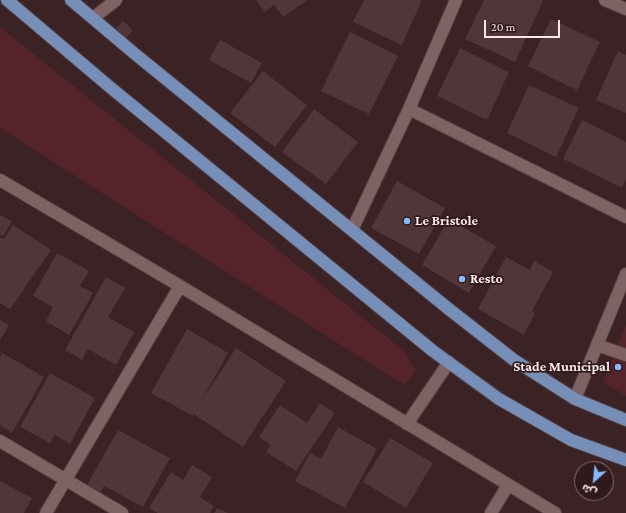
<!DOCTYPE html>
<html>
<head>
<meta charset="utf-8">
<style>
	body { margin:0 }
	#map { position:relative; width:626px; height:513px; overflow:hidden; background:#3b2224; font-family:"Crimson Pro","Noto Sans Arabic",serif }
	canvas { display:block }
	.north { position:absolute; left:574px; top:461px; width:40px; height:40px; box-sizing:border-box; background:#30191b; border:1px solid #806c6d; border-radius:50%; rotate:207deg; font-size:11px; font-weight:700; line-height:16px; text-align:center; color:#f9e8e9 }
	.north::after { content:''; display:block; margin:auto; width:14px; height:18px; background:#84bcfb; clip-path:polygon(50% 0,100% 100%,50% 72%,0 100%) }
	.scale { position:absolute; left:484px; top:20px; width:76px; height:18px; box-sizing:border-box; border:2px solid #f9e8e9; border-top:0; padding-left:5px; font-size:12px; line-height:14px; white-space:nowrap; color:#f9e8e9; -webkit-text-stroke:3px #30191b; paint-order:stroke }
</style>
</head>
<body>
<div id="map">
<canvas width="626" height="513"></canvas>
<div class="north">ش</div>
<div class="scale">20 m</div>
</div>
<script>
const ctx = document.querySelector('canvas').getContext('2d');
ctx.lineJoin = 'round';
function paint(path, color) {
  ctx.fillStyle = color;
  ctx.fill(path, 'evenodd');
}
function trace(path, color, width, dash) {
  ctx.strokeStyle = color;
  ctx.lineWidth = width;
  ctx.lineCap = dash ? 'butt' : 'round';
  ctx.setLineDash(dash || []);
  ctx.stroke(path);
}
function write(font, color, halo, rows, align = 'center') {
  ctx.font = font + ' "Crimson Pro",serif';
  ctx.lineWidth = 3.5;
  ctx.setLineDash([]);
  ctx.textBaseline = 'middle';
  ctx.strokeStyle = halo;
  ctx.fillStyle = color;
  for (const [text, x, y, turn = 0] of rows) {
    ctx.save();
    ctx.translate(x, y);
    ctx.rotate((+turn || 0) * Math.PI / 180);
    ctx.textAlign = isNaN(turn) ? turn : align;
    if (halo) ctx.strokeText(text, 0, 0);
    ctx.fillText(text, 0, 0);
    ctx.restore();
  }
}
const green = new Path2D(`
	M0,27L404,351L416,371L404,385L388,375L0,128Z
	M626,324V396L603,382Z`);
const building = new Path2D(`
	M256,0H307L283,17L274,5L265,12Z
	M364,0H422L402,45L353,22Z
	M484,0H541L543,1L515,62L465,39Z
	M551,19L600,42L577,90L528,66Z
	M123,21L133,30L120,45L110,36Z
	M350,32L398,56L369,114L321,91Z
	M220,40L262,63L251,83L209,60Z
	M460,48L509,72L487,120L437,96Z
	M618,51L626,55V113L596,100Z
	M263,71L307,105L275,147L230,113Z
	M529,85L579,108L556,157L507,133Z
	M314,109L358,142L326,184L282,152Z
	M582,120L626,142V179L622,188L563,159Z
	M397,181L445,208L419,254L371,228Z
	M0,215L12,221L3,236L0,235Z
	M449,219L496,246L469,293L422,265Z
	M13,225L51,250L10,309L0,303V239L1,237L4,239Z
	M57,253L89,271L80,286L93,293L69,335L46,321L53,307L33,296Z
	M506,257L530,270L534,261L553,272L532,311L535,314L524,335L478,309Z
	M106,277L125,288L108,317L134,332L116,365L88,349L82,360L65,350Z
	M0,320L9,325L0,340Z
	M187,329L228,353L202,400L236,348L286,381L243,447L194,414L193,416L151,393Z
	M2,353L44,377L12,433L0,425V357Z
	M50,373L95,398L70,444L55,435L50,443L20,427Z
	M320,403L335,413L296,471L266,452L271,445L259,437L280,405L307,423Z
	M338,427L377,449L345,508L295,481L310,453L321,459Z
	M118,430L170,458L143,507L104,486L100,492L87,485Z
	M390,438L433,463L406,508L363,482Z
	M192,465L212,477L200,497L214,506L210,513H158L149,508L171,472L183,480Z
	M0,481L32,498L24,513H0Z
	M217,508L228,513H214Z`);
const minor = new Path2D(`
	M605,0L626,9
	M93,18L116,0
	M409,109L626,217
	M0,180L180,286L555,513
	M352,230L409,109L456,0
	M597,345L626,355
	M575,399L626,274
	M407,424L449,362
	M0,441L122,513
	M46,513L180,286
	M491,513L508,485`);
const major = new Path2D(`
	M7,0L111,88L433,351L499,399L571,440L626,460
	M71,0L135,54L450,310L514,360L575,399L626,420`);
const markers = [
	[407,221,4,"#84bcfb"],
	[462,279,4,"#84bcfb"],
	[618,367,4,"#84bcfb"]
];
const poiNames = [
	["Le Bristole",415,221],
	["Resto",470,279],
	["Stade Municipal",610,367,"right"]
];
paint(green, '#55242a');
paint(building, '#503638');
trace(minor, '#554042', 14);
trace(major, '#554042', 14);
trace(minor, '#7f6264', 12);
trace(major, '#768fb9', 12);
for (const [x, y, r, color] of markers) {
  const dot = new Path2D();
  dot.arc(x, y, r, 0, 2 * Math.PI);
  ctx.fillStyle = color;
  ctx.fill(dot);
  trace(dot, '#30191b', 1.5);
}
write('bold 14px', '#f9e8e9', '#30191b', poiNames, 'left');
</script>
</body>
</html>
